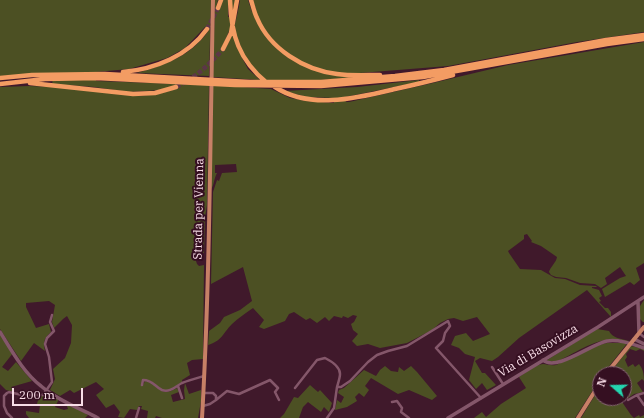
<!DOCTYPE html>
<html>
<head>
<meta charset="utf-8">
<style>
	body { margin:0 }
	#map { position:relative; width:644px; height:418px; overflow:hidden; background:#40192b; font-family:"IBM Plex Serif",serif }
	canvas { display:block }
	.north { position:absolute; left:592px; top:366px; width:40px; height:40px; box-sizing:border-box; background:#350f21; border:1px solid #836170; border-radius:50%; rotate:290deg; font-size:11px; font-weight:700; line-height:16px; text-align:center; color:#f8dde7 }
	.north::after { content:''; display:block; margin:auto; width:14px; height:18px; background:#23d5af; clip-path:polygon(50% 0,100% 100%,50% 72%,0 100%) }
	.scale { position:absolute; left:12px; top:388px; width:71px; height:18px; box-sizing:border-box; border:2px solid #f8dde7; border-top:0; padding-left:5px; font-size:12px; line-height:14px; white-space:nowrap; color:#f8dde7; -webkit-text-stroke:3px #350f21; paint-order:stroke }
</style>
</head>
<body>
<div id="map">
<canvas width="644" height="418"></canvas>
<div class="north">N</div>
<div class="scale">200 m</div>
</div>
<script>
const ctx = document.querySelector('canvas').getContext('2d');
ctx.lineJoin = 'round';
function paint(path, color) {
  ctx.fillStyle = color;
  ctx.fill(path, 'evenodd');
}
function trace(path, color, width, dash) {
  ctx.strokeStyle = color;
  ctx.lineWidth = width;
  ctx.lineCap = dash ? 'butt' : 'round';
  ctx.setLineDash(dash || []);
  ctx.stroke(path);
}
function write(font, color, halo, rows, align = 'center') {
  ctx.font = font + ' "IBM Plex Serif",serif';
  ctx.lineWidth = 4;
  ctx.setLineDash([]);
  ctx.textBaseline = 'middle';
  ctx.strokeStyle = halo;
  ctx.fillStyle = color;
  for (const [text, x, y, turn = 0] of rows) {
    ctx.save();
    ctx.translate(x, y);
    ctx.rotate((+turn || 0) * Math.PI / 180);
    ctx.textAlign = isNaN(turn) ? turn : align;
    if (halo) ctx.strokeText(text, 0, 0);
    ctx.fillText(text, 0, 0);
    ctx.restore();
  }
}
const green = new Path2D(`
	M0,0H211L209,76L137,73C167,64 191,56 209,30L205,27L185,48L167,58L129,69L96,72V81L209,85L207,205L205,217L204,253H199L195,258L197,264L199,266L204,265L203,359L192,360L187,363L190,375L182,380V382C178,384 173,389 168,390C158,392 153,377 142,380L143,385L145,381C160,384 159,399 177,388L179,392L171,395L173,402L185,399L184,390L185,383L189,394L201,390V401L198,418H162L156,416L155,418H147L148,411L141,409L142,406H139L137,410L130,409L124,418L118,417L120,412L114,404L106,408L96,395L104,389L96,382L74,393L70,390L60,396L50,390L55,379L53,369L65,358L71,343L72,325L67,316L63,319L54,328L52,322L55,305L49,301L26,303V307L36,328L49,324L51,332C44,338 43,342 45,351L34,343L21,361L0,329V87L29,86L52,87L53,75L0,76ZM67,85L94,87L129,92L176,89L158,94L139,96L67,88Z
	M215,0H218L216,7L219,8L222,0H228V17L231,16L232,0H235L230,29L222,47L225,50C233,34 237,18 240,0H248L252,12L256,10L253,0H644V32L577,42L448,66L360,73V77L308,81H265L241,56L248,69L260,80L213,77Z
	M644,42V263L636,268L640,280L634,285L630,282L605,297L602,289L620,278L626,276L620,267L605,278L607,284L601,288L595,284L580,283L566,278L556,277L551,275L549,272C550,267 556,263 557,257L541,246L531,242L532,241L527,234L524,235V239L508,251L509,253L520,269L541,270L555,278L565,279L580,285L596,286L597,287H592V288L599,290L602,296L599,298L601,301L599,302L605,308H608L611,312V317L587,290L519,338L498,357L492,361L480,358L475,361L482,373H485L496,385L487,390L482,383L476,389L469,380L475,357L465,354L459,348L451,345L455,336L466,333L473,341L490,334L477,317L463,321L454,318L448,319L440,323L432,330L407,343L380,348L368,344L357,346L352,341L358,334L353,330L351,324L354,322L357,316L353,315L348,318L343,316L342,318L334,316L329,321L325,317L317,323L310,318L306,320L294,312L289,314L285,321L264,329L259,327L264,320L253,308C246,313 238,318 232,324C223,333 222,341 208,345L209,331L220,323L224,317L240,310L252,301L243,267L211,284L213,192L217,180L219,181L222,173L237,172L236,164L215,165V173H217C214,178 214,186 211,189L213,85L271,89L290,98L306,101L334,103V98L307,97L284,91L357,87L419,80V82L345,97L346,102H349L433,83L508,65Z
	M644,300V322H643L640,319V306Z
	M597,329L609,331C612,338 622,339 629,341L603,374H600V379L575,418H474L482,412L486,417L501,404L526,388L519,377C524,374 537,364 543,364C547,364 550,366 556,365L599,345L607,343H621L622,340C598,335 576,353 556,362L547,361V360Z
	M0,334L13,353L2,367L8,371L16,362L32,381L11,387L14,392L6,390L0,384Z
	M631,346L644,349V351L640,349L636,351L630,349L626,354L627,357L625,360L628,367L633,364L635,367L639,364C643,369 644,374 644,381L642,379L637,383L643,392L634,394L622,402L631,415L634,418L639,415L640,417L644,415V418H581L600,387V398H624V374H609Z
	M385,366L391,371L398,372L399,367L404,371L411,366L417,372L437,396L432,400L409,390L398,394L371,378L365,386L369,390L364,397L359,393L355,397L357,401L347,407L335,410L337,400L341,403L344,397L338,393L339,390L344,388L364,370L376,376L380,370Z
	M310,385L318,392L320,390L332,403L329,412L324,407L321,412L308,402L303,407L299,418H280L284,414L294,397L298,398Z
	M47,393L59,399L55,407L64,410L68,409L66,403L88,415L85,418H29L26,414V411L39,413L40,405L37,404L39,396H44Z`);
const highwayTunnel = new Path2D(`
	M207,29L218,8
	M176,87C196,77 208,66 223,49`);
const street = new Path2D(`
	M639,333L644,337
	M492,367L503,384
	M142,385L143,380C153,380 155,387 162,390C170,393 176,386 182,383C189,380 197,378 204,376
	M178,386L182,398
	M295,388L317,360L325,358C331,361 340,367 340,374C340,378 338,383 337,387
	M637,395L644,405
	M216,400L227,391L239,394L270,380L278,388L275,392L279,400
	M628,400L637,395L644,393
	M392,402L397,401L402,408L401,412L409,418
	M203,406L210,404L216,400V396L213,393H203
	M12,418L7,413L4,406V396L7,393L9,392L22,395H43L52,382L49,357L45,344L47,338L54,331L50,322L52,315
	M136,418L139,408
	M327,418L334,408L337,387H341L350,381L368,362L377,355L388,351L407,346L448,321L450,326L445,333L443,341L436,348L481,398`);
const secondary = new Path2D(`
	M638,302L639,333
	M0,332C12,351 23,372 41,386C57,400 79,408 98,418
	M634,339L644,344
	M543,360C556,372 591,344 607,341C619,339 632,344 644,348
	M448,418L598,327L644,297`);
const primary = new Path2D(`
	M606,374L644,327
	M202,418C210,279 210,139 213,0
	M578,418L600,383`);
const highway = new Path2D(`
	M230,0C231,35 239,60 267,83
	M251,0C253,6 254,12 257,18C270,49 304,70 337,74C351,76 366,75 380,75
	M218,8L221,0
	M223,49L231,33L237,0
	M123,72C155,69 188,56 207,29
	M0,78L32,75L105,74L250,82H321L395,76L444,70L606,40L644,35
	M30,83L133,94L155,93L176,87
	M0,84L45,79L96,78L235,85L321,86L423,77L607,44L644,39
	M275,87C310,110 357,98 395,89C414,85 434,80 453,75`);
const streetNames = [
	["Strada per Vienna",199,209,-89],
	["Via di Basovizza",538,351,-31]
];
paint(green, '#4c5023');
trace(highwayTunnel, '#5c3647', 4.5, [4.5, 2]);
trace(street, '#84576a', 2.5);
trace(secondary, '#84576a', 3.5);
trace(primary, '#c78066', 4);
trace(highway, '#f39c63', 4.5);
write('12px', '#f8dde7', '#350f21', streetNames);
</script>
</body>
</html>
